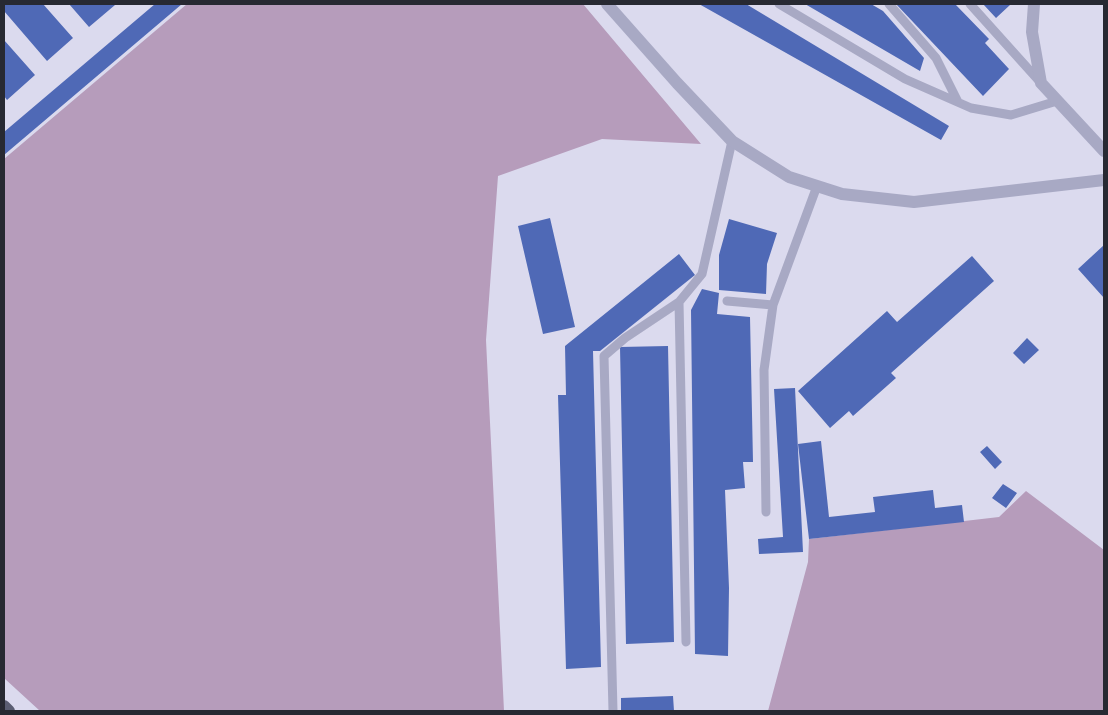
<!DOCTYPE html>
<html>
<head>
<meta charset="utf-8">
<style>
	body { margin:0 }
	#map { position:relative; width:1108px; height:715px; overflow:hidden; background:#dbdaee; font-family:"Fira Sans Condensed",sans-serif }
	canvas { display:block }
	.frame { position:absolute; inset:0; border:5px solid #272932; pointer-events:none }
</style>
</head>
<body>
<div id="map">
<canvas width="1108" height="715"></canvas>
<div class="frame"></div>
</div>
<script>
const ctx = document.querySelector('canvas').getContext('2d');
ctx.lineJoin = 'round';
function paint(path, color) {
  ctx.fillStyle = color;
  ctx.fill(path, 'evenodd');
}
function trace(path, color, width, dash) {
  ctx.strokeStyle = color;
  ctx.lineWidth = width;
  ctx.lineCap = dash ? 'butt' : 'round';
  ctx.setLineDash(dash || []);
  ctx.stroke(path);
}
const green = new Path2D(`
	M187,4H583L701,144L602,139L498,176L486,340L504,711H40L4,678V159Z
	M1026,491L1104,550V711H768L808,562L809,539L999,517Z`);
const building = new Path2D(`
	M4,4H43L73,38L47,61L4,11Z
	M69,4H114L115,5L89,27Z
	M155,4H182L4,155V132Z
	M699,4H746L949,126L941,140Z
	M805,4H871L883,11L924,58L920,71Z
	M896,4H955L989,39L985,43L1009,69L983,96Z
	M983,4H1008L1010,5L996,18Z
	M4,40L35,75L7,100L4,96Z
	M550,218L575,327L543,334L518,226Z
	M729,219L777,233L767,264L766,294L719,290V255Z
	M1104,245V298L1078,269Z
	M679,254L695,275L600,351H593L601,667L566,669L558,395H566L565,346Z
	M972,256L994,281L891,373L896,378L853,416L849,411L830,428L798,391L887,311L897,322Z
	M702,289L719,293L717,314L750,317L753,462H743L745,488L725,490L729,588L728,656L695,654L691,310Z
	M1027,338L1039,350L1024,364L1013,353Z
	M668,346L674,642L626,644L620,347Z
	M795,388L803,552L759,554L758,539L783,537L774,389Z
	M821,441L829,517L875,512L873,497L933,490L935,508L962,505L964,522L809,539L798,444Z
	M987,446L1002,462L995,469L980,452Z
	M1003,484L1017,493L1006,508L992,498Z
	M673,696L674,711H621V698Z`);
const service = new Path2D(`
	M779,4L905,79L971,108L1011,115L1057,101
	M889,4L936,58L958,102
	M970,4L1041,83
	M727,301L773,305
	M766,512L764,370L773,305L817,186
	M686,642L679,302L702,274L732,141
	M613,711L604,356L625,338L679,302`);
const minor = new Path2D(`
	M1034,4L1032,32L1041,83L1104,151`);
const tertiary = new Path2D(`
	M607,4L677,83L732,141L789,177L842,194L914,202L1104,180`);
const primary = new Path2D(`
	M4,706L9,711`);
paint(green, '#b69cbb');
paint(building, '#4f69b6');
trace(service, '#a8a9c4', 9);
trace(minor, '#a8a9c4', 12);
trace(tertiary, '#a8a9c4', 12);
trace(primary, '#5a5d72', 12);
</script>
</body>
</html>
